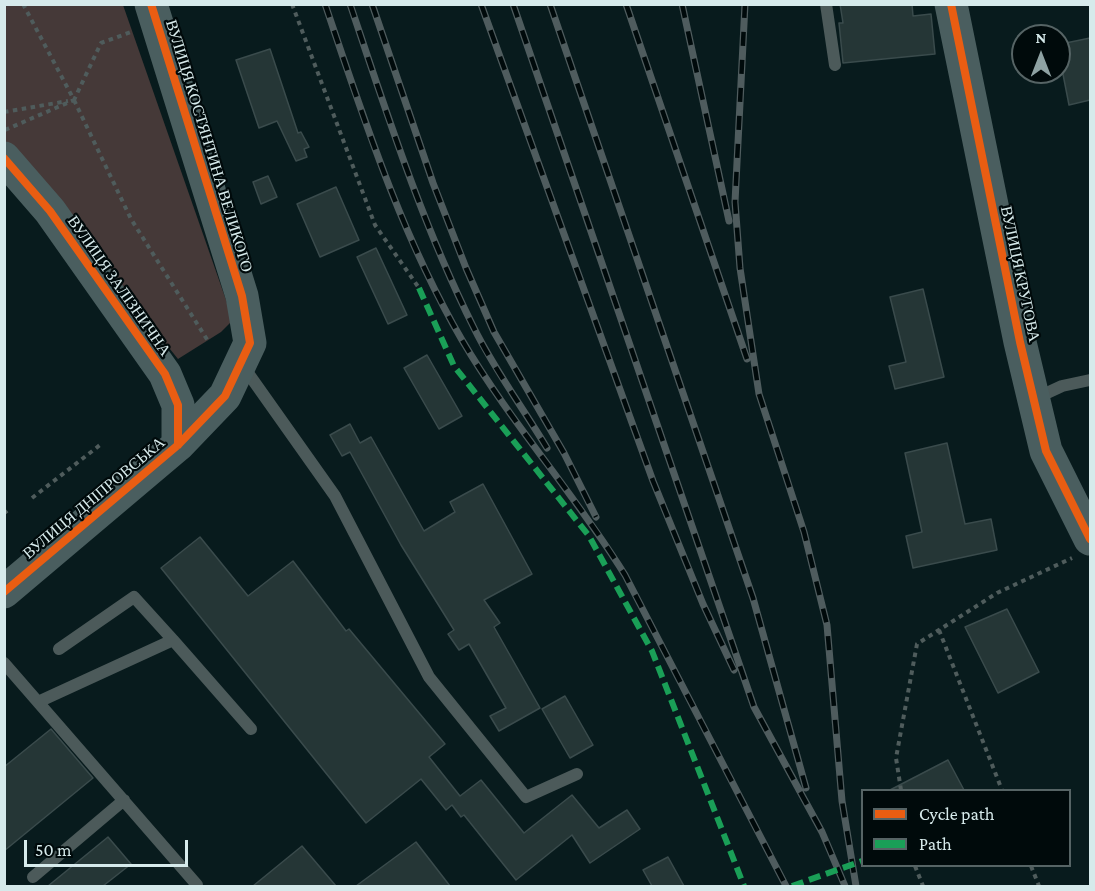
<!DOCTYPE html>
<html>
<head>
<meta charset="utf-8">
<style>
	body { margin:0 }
	#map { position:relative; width:1095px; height:891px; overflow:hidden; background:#081b1d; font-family:"Crimson Pro",serif }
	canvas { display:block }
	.frame { position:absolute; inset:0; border:6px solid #d6eaeb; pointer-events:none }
	.legend { position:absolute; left:861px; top:789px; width:210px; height:78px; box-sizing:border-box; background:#000a0b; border:2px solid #566465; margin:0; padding:8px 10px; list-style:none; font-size:18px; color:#d6eaeb }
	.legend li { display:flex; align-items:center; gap:12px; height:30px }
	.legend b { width:30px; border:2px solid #566465 }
	.north { position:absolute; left:1011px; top:24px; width:60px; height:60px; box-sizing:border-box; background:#000a0b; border:2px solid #566465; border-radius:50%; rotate:0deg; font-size:16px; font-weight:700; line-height:24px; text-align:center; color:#d6eaeb }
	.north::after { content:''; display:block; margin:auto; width:21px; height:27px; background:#8ea2a3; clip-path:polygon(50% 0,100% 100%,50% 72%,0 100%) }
	.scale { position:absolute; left:24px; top:840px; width:164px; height:27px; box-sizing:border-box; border:3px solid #d6eaeb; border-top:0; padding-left:8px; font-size:18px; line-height:21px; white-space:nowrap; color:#d6eaeb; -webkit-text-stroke:4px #000a0b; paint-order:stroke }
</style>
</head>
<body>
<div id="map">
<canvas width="1095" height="891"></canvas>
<div class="frame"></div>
<ul class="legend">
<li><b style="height:8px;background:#e95d12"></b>Cycle path</li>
<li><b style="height:8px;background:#1a9f57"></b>Path</li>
</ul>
<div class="north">N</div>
<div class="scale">50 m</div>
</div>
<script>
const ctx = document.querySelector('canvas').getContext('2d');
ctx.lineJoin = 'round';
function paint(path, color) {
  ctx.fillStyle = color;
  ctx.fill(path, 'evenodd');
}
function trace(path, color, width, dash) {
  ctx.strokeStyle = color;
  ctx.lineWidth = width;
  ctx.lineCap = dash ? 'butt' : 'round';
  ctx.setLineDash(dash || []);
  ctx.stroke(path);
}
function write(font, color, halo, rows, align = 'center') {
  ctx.font = font + ' "Crimson Pro",serif';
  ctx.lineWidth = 4.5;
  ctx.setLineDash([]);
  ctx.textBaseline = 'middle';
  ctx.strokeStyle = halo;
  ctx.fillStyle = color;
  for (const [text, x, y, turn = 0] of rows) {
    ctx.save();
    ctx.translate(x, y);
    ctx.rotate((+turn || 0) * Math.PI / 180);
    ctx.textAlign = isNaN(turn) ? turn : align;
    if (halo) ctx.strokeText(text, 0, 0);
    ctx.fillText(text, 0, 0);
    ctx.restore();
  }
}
const green = new Path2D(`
	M5,5H123L233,320L221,332L178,359L5,144Z`);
const building = new Path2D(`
	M840,4H912L913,16L931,14L935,54L843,63L839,23H843Z
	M1090,38V100L1069,105L1061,64H1065L1061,44Z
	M270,49L298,133L301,132L309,147L304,149L307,157L296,161L277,121L259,128L236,60Z
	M268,176L277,197L261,204L253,182Z
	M336,187L359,240L320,257L297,204Z
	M376,248L407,315L388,324L357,257Z
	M923,289L944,377L895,389L889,366L906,362L890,297Z
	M427,355L462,416L439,429L404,368Z
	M350,424L360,443L371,437L424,531L455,512L450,502L483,484L532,574L484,600L500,623L494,627L540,708L499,731L490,716L506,708L469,644L459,650L448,634L454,630L401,545L350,452L342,456L330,435Z
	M947,443L965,524L991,519L997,550L913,568L906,536L922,532L905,453Z
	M200,537L248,596L293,561L346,631L349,629L445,744L429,757L460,796L481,780L524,833L572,795L599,828L627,810L640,829L590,863L572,835L516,880L464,815L461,817L452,805L446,810L421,779L366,823L161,568Z
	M1007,609L1039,672L998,693L965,627Z
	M565,696L593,745L570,758L542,709Z
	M51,729L93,778L4,851V767Z
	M948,760L964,790H890Z
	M108,837L131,864L103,886H48Z
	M416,842L450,886H356Z
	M302,846L336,886H253Z
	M668,857L684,886H652L643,870Z`);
const path = new Path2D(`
	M23,4L74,100L101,43L131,32
	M292,4L375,225L419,288
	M74,100L131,219L208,341
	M4,112L68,101
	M5,130L74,100
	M32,498L100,445
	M4,510L9,516
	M939,630L1002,790
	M901,790L896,758L917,644L997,593L1072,558
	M915,866L923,886
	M1031,866L1039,886`);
const lane = new Path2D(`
	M826,4L835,65
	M243,366L335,496L429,677L526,797L577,774
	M1034,399L1062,386L1090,380
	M173,640L251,729
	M4,663L197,885L195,886
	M38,702L173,640L134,597L59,649
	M33,877L124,800`);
const secondary = new Path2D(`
	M951,4L1020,342L1046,451L1090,539
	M4,158L50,211L165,374L178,405V445
	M4,592L178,445L225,396L250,343L242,296L151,4`);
const rail = new Path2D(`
	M325,4C364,119 401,235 462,340C510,422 575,494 625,575L786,886
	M350,4C387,114 422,224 474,328C494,369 523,408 547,448
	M372,4L433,183L466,268L494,332L564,453L596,517
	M481,4L653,481L703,604L734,670
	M513,4L754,707L822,832L845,886
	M550,4L753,598L806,788
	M626,4L747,359
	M682,4L729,221
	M745,4L735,202L740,268L759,394L804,532L827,625L842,801L856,886`);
const quiet = new Path2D(`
	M419,288L454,366L589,536L652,651L744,886
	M792,886L862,861`);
const cycleway = new Path2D(`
	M951,4L1020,342L1046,451L1090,539
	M4,158L50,211L165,374L178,405V445
	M4,592L178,445L225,396L250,343L242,296L151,4`);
const streetNames = [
	["ВУЛИЦЯ КОСТЯНТИНА ВЕЛИКОГО",209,146,73],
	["ВУЛИЦЯ КРУГОВА",1020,274,78],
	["ВУЛИЦЯ ЗАЛІЗНИЧНА",119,286,55],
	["ВУЛИЦЯ ДНІПРОВСЬКА",94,498,-40]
];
paint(green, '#453938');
paint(building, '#253636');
trace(building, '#3a4b4c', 1.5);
trace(path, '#4f5c5c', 4, [4.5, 4.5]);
trace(lane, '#4c5a5a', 12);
trace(secondary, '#4a5e5f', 33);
trace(rail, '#4f5c5e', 7);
trace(rail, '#000a0b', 4.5, [14]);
trace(quiet, '#1a9f57', 6, [12, 6]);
trace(cycleway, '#e95d12', 8);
write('16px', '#d6eaeb', '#000a0b', streetNames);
</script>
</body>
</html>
